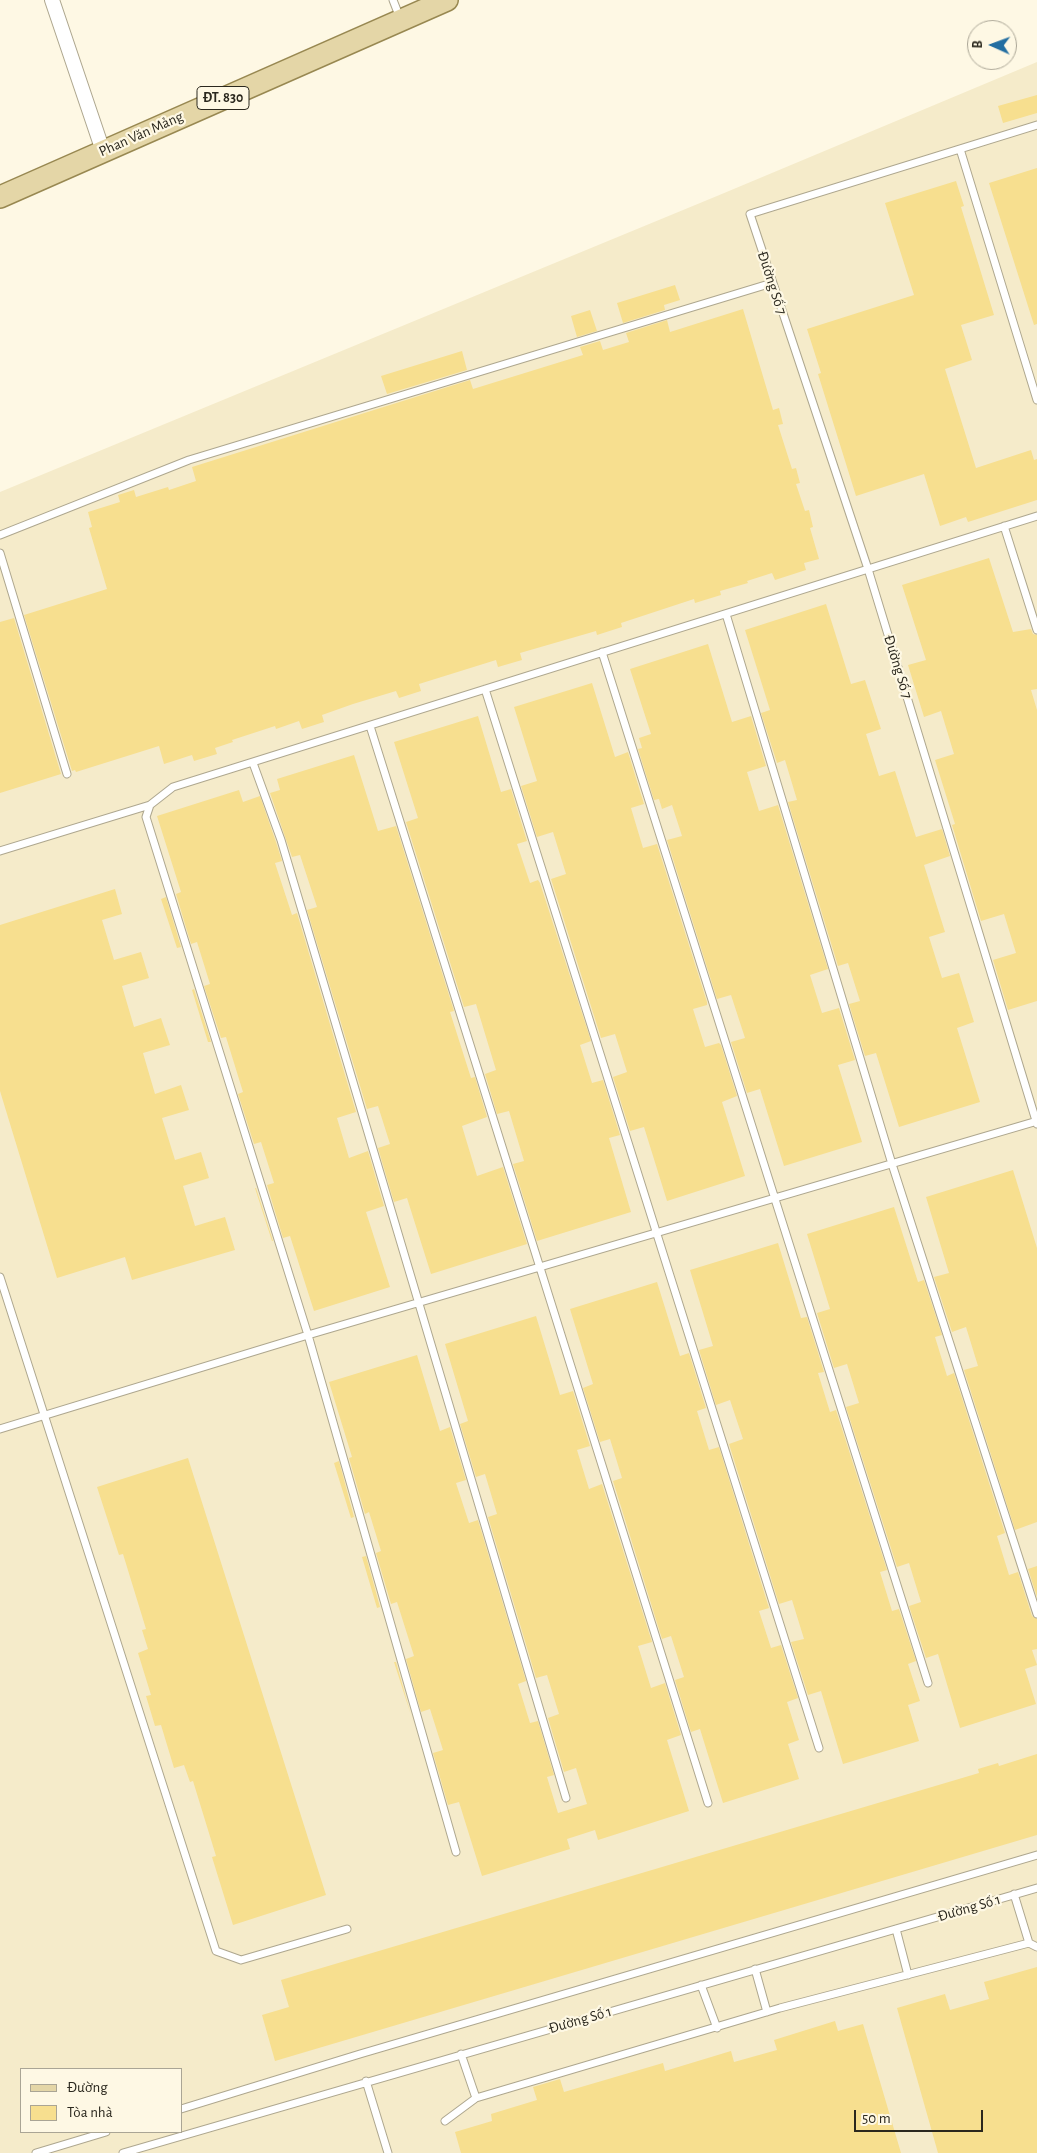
<!DOCTYPE html>
<html>
<head>
<meta charset="utf-8">
<style>
	body { margin:0 }
	#map { position:relative; width:1037px; height:2153px; overflow:hidden; background:#fef8e4; font-family:"Alegreya Sans",sans-serif }
	canvas { display:block }
	.legend { position:absolute; left:20px; top:2068px; width:162px; height:65px; box-sizing:border-box; background:#fef8e4; border:1px solid #aaa595; margin:0; padding:6px 9px; list-style:none; font-size:15px; color:#2b281e }
	.legend li { display:flex; align-items:center; gap:10px; height:25px }
	.legend b { width:25px; border:1px solid #aaa595 }
	.north { position:absolute; left:967px; top:20px; width:50px; height:50px; box-sizing:border-box; background:#fef8e4; border:1px solid #aaa595; border-radius:50%; rotate:272deg; font-size:14px; font-weight:700; line-height:20px; text-align:center; color:#2b281e }
	.north::after { content:''; display:block; margin:auto; width:18px; height:22px; background:#236ea1; clip-path:polygon(50% 0,100% 100%,50% 72%,0 100%) }
	.scale { position:absolute; left:854px; top:2110px; width:129px; height:22px; box-sizing:border-box; border:2px solid #2b281e; border-top:0; padding-left:6px; font-size:15px; line-height:18px; white-space:nowrap; color:#2b281e; -webkit-text-stroke:4px #fef8e4; paint-order:stroke }
</style>
</head>
<body>
<div id="map">
<canvas width="1037" height="2153"></canvas>
<ul class="legend">
<li><b style="height:6px;background:#e4d6a7"></b>Đường</li>
<li><b style="height:14px;background:#f7df8f"></b>Tòa nhà</li>
</ul>
<div class="north">B</div>
<div class="scale">50 m</div>
</div>
<script>
const ctx = document.querySelector('canvas').getContext('2d');
ctx.lineJoin = 'round';
function paint(path, color) {
  ctx.fillStyle = color;
  ctx.fill(path, 'evenodd');
}
function trace(path, color, width, dash) {
  ctx.strokeStyle = color;
  ctx.lineWidth = width;
  ctx.lineCap = dash ? 'butt' : 'round';
  ctx.setLineDash(dash || []);
  ctx.stroke(path);
}
function write(font, color, halo, rows, align = 'center') {
  ctx.font = font + ' "Alegreya Sans",sans-serif';
  ctx.lineWidth = 4.5;
  ctx.setLineDash([]);
  ctx.textBaseline = 'middle';
  ctx.strokeStyle = halo;
  ctx.fillStyle = color;
  for (const [text, x, y, turn = 0] of rows) {
    ctx.save();
    ctx.translate(x, y);
    ctx.rotate((+turn || 0) * Math.PI / 180);
    ctx.textAlign = isNaN(turn) ? turn : align;
    if (halo) ctx.strokeText(text, 0, 0);
    ctx.fillText(text, 0, 0);
    ctx.restore();
  }
}
const built = new Path2D(`
	M1037,62V2153H0V492L717,196ZM21,2069H181V2132H21Z`);
const building = new Path2D(`
	M1037,95V113L1003,123L998,106Z
	M1037,168V324L1034,325L989,183Z
	M956,181L964,206L961,207L994,315L961,325L972,360L945,369L976,468L1031,450L1034,460L1037,459V500L968,522L966,517L940,526L924,474L856,496L818,374L821,373L807,329L914,295L885,203Z
	M675,285L680,300L664,305L665,310L623,323L617,303Z
	M743,309L773,410L779,408L783,424L778,425L792,469L796,468L800,483L796,484L805,511L809,510L813,527L810,528L819,559L804,563L806,570L775,580L772,573L747,581L748,583L720,591L721,595L695,603L694,599L621,623L622,627L597,635L596,631L520,653L522,660L498,667L496,660L419,684L421,691L399,698L396,691L353,704L322,715L324,722L302,729L299,721L276,729L275,726L232,740L233,742L215,748L217,754L194,761L192,755L164,764L159,746L76,772L75,770L72,771L24,615L107,589L89,528L92,527L88,512L120,502L118,495L134,490L136,497L168,487L169,490L196,481L192,467L390,405L470,380L473,389L583,355L580,347L600,341L603,350L629,342L626,333L667,320L670,332Z
	M590,310L597,331L577,337L571,316Z
	M462,351L467,370L387,394L381,376Z
	M989,558L1013,632L1031,629L1033,634L1037,635V689L1031,690L1037,710V1001L1008,1010L993,960L1016,953L1004,914L981,921L952,825L955,824L935,760L954,754L941,711L924,717L908,665L926,660L902,585Z
	M826,604L851,684L865,680L881,729L866,734L879,776L895,771L916,837L942,829L950,856L924,865L945,932L929,937L942,978L959,973L974,1022L957,1028L980,1102L899,1127L876,1053L865,1056L849,1004L860,1001L848,963L838,966L788,802L797,800L785,760L777,763L761,713L770,710L745,630Z
	M14,618L61,774L0,793V622Z
	M708,644L732,722L751,716L766,766L747,772L759,811L778,805L828,969L810,975L822,1013L839,1008L855,1060L838,1065L862,1142L784,1166L760,1089L747,1093L731,1042L745,1038L731,995L717,999L667,840L682,836L672,805L662,809L659,799L654,800L638,749L642,748L639,738L651,734L630,669Z
	M592,683L615,757L628,752L644,804L631,808L643,848L657,844L707,1002V1005L693,1009L705,1047L719,1043L721,1045L737,1096L722,1102L745,1176L667,1201L644,1127L630,1131L613,1077L627,1072L615,1034L601,1038L551,879L566,874L553,832L537,837L521,786L537,781L514,707Z
	M478,716L501,792L511,789L527,841L517,844L530,883L538,880L540,883L591,1041L580,1045L592,1083L603,1080L620,1135L609,1138L631,1212L537,1241L513,1164L524,1161L509,1111L497,1114L485,1074L496,1070L476,1004L464,1007L406,822L418,818L394,742Z
	M354,755L378,831L396,826L454,1011L450,1012L471,1078L475,1077L487,1117L462,1126L477,1176L503,1167L527,1244L431,1274L407,1198L394,1202L378,1148L390,1144L378,1106L367,1109L307,910L317,907L300,855L292,857L270,793L280,790L277,779Z
	M239,790L243,802L260,796L276,842L282,861L275,863L292,915L297,913L356,1112L337,1118L349,1158L368,1151L384,1206L366,1212L390,1287L314,1311L290,1236L283,1238L267,1185L274,1183L261,1142L254,1144L238,1094L243,1092L226,1037L221,1038L204,986L210,984L197,942L191,944L176,894L181,892L157,816Z
	M115,889L122,914L102,920L114,960L141,952L149,978L122,986L134,1027L161,1018L170,1045L143,1053L155,1094L181,1085L189,1110L162,1118L175,1160L201,1152L209,1178L183,1186L195,1226L225,1217L235,1250L132,1280L125,1257L57,1278L0,1091V925Z
	M166,897L181,947L177,948L161,899Z
	M194,989L211,1042H208L192,990Z
	M1013,1170L1037,1248V1522L1015,1530L964,1370L978,1366L966,1327L952,1332L934,1277L949,1273L926,1197Z
	M255,1188H256L273,1241H272Z
	M894,1207L918,1282L924,1280L942,1335L935,1337L947,1376L954,1373L1005,1533L997,1536L1009,1575L1018,1572L1032,1616L1037,1619V1649L1032,1650L1037,1665L1025,1669L1036,1704L960,1728L938,1654L926,1658L909,1606L921,1602L909,1563L897,1567L846,1407L859,1403L847,1364L834,1368L817,1313L830,1309L807,1234Z
	M778,1243L801,1318L807,1317L824,1372L818,1373L830,1412L836,1410L887,1570L880,1572L892,1611L899,1609L916,1661L908,1664L920,1701L908,1705L919,1741L843,1764L821,1691L808,1695L791,1642L804,1639L792,1600L779,1604L729,1444L743,1439L730,1400L716,1405L699,1350L713,1346L690,1270Z
	M657,1282L680,1356L689,1353L706,1408L697,1411L709,1450L719,1447L769,1608L759,1611L771,1648L781,1645L798,1698L787,1702L799,1740L788,1744L799,1779L723,1803L700,1729L691,1732L675,1680L684,1677L671,1636L662,1639L613,1481L622,1478L610,1439L600,1442L583,1388L593,1384L570,1309Z
	M536,1316L560,1395L573,1391L590,1446L577,1450L589,1489L602,1484L652,1642L638,1646L651,1688L665,1683L681,1735L667,1740L689,1811L598,1840L595,1830L567,1839L570,1849L482,1876L459,1802L448,1805L433,1753L443,1750L430,1709L421,1712L406,1659L414,1656L397,1602L391,1604L376,1553L381,1551L369,1512L365,1514L349,1458L352,1457L329,1382L417,1355L440,1431L450,1427L466,1480L456,1483L469,1523L478,1520L526,1681L518,1684L530,1723L538,1721L554,1775L547,1777L558,1813L587,1804L576,1768L564,1772L548,1718L559,1714L547,1675L536,1678L488,1517L497,1514L485,1474L476,1477L460,1424L468,1421L445,1344Z
	M188,1458L326,1895L233,1925L212,1857L216,1856L193,1781L190,1782L184,1765L174,1768L161,1725L155,1726L146,1696L151,1695L138,1653L148,1649L142,1630L146,1629L123,1554L119,1555L97,1487Z
	M339,1461L354,1517L351,1518L334,1463Z
	M366,1556L380,1607L377,1608L362,1557Z
	M1037,1566V1597L1028,1569Z
	M394,1662H396L411,1715Z
	M1037,1754V1835L275,2061L262,2015L289,2007L281,1980L979,1773L978,1769L998,1763L999,1766Z
	M1037,1967V2153H938L897,2008L945,1994L950,2010L989,1999L984,1982Z
	M835,2021L838,2031L863,2024L901,2153H461L455,2132L492,2121L491,2114L537,2100L533,2087L560,2079L564,2092L663,2063L665,2071L731,2051L734,2062L777,2050L774,2040Z`);
const lane = new Path2D(`
	M393,0L400,18
	M1037,125L750,214L868,569L1037,1124
	M960,149L1037,400
	M1004,526L1037,630
	M0,535L189,460L772,283
	M0,553L67,774
	M726,614L892,1164L1037,1614
	M602,652L928,1683
	M485,689L819,1748
	M370,726L708,1803
	M253,763L281,840L566,1798
	M0,851L150,805
	M0,1277L216,1951L241,1960L347,1929
	M0,1429L308,1335L1037,1121
	M456,1852L308,1335L146,817L150,805L173,787L1037,516
	M1014,1894L1029,1943
	M896,1929L908,1975
	M755,1969L767,2012
	M701,1985L717,2028
	M461,2054L476,2098
	M366,2081L388,2153
	M181,2109L360,2054L1037,1855
	M445,2121L476,2098L780,2008L1029,1943L1037,1947
	M36,2153L106,2132
	M123,2153L1037,1888`);
const street = new Path2D(`
	M52,0L103,151`);
const primary = new Path2D(`
	M0,197L447,0`);
const shields = [
	[223,98,52]
];
const shieldNames = [
	["ĐT. 830",223,98]
];
const streetNames = [
	["Phan Văn Mảng",141,134,-24],
	["Đường Số 7",772,283,72],
	["Đường Số 7",898,667,73],
	["Đường Số 1",969,1908,-16],
	["Đường Số 1",580,2020,-16]
];
paint(built, '#f5ebca');
paint(building, '#f7df8f');
trace(lane, '#aea78f', 9);
trace(street, '#aea78f', 16);
trace(primary, '#988851', 24);
trace(lane, '#fff', 7);
trace(street, '#fff', 14);
trace(primary, '#e4d6a7', 21);
for (const [x, y, w] of shields) {
  const box = new Path2D();
  box.roundRect(x - w / 2, y - 11.5, w, 23, 4);
  ctx.fillStyle = '#fef8e4';
  ctx.fill(box);
  trace(box, '#2b281e', 1);
}
write('bold 14px', '#2b281e', null, shieldNames);
write('15px', '#2b281e', '#fef8e4', streetNames);
</script>
</body>
</html>
